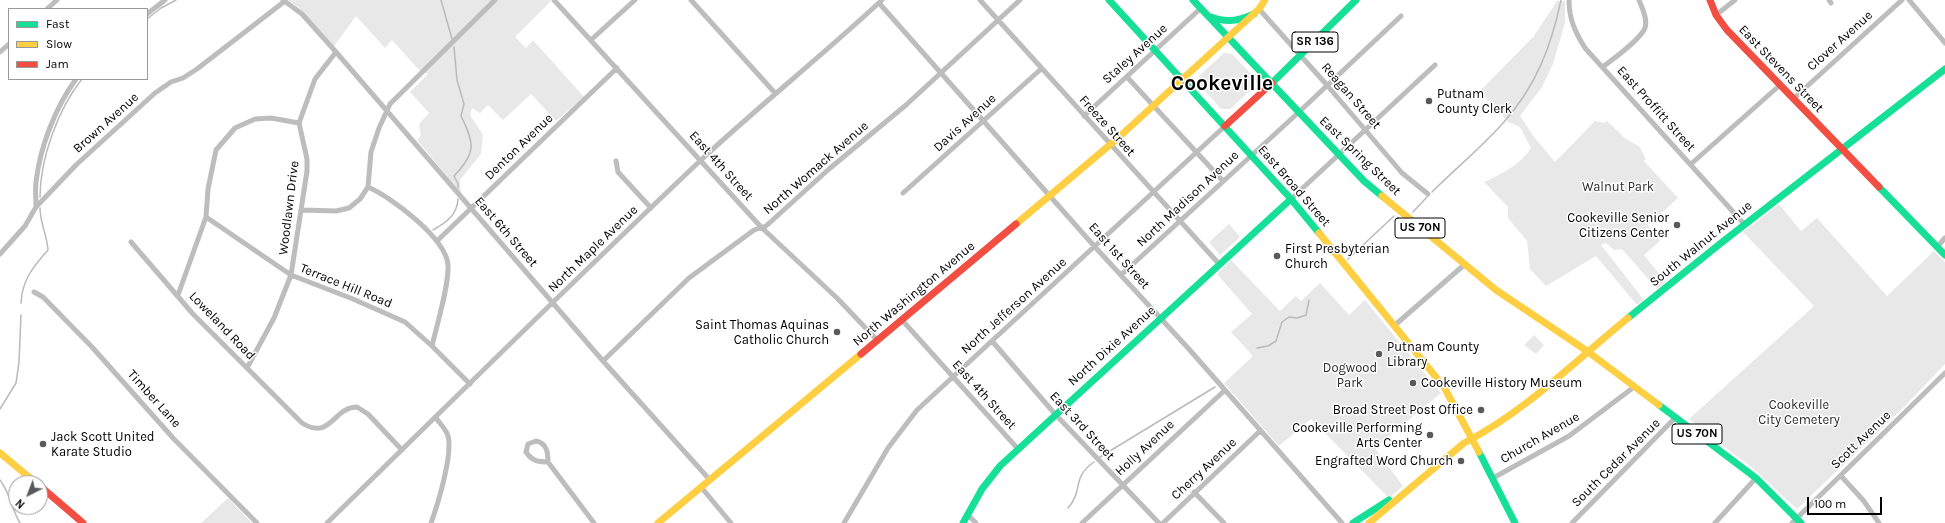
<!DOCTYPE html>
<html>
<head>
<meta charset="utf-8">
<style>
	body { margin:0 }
	#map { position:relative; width:1945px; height:523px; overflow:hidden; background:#fff; font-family:Karla,sans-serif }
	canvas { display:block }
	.legend { position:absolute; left:8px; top:8px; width:140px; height:72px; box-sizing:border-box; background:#fff; border:1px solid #999; margin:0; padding:5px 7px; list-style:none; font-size:12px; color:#000 }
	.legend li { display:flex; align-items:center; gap:8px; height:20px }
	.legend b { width:20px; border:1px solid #999 }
	.north { position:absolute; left:8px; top:475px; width:40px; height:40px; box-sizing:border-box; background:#fff; border:1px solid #999; border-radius:50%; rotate:222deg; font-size:11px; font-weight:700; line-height:16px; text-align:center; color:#000 }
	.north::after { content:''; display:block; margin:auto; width:14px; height:18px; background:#595959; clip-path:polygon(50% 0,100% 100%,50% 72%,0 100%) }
	.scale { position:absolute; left:1807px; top:497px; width:75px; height:18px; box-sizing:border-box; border:2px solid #000; border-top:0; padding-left:5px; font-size:12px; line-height:14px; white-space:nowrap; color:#000; -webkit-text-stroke:3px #fff; paint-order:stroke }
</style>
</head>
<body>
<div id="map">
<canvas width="1945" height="523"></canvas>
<ul class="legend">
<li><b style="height:5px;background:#16e098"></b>Fast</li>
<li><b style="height:5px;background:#ffcf43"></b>Slow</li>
<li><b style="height:5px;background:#f24e42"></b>Jam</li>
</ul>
<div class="north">N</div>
<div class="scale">100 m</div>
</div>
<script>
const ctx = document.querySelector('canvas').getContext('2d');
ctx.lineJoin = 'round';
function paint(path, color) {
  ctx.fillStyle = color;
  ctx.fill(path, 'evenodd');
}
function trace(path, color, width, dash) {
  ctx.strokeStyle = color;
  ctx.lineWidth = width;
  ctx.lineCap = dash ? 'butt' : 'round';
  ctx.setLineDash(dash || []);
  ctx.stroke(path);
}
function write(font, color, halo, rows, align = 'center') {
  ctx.font = font + ' Karla,sans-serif';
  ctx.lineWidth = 3;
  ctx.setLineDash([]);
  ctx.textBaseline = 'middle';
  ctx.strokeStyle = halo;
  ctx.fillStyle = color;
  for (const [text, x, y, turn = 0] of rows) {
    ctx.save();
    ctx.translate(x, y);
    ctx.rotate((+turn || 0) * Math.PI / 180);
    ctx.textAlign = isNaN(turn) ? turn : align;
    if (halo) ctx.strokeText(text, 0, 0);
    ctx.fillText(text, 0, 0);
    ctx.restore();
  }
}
const green = new Path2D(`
	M288,0H549L551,1L515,37L526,48L533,40L584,97L556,121L531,94L503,120L488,105L480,113L472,108L470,115L483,135L481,154L460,180L461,193L417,140L421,136L419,124L429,113L410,92L428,74L419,70L392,40L385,48L356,16L334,46L299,8Z
	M1557,1H1565V23L1553,64L1542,87L1520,116L1534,137L1555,162L1595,121L1604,123L1607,121L1626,139L1640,147L1646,160H1643L1678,198L1648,225L1660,241L1644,255L1666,282L1657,289L1622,249L1614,250L1606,243L1601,245L1644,300L1637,305L1596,256L1546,286L1530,269L1527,241L1508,218V207L1484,182C1502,174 1521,164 1531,148L1520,127L1508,122L1495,106L1479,92L1534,36Z
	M1224,53L1232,54L1255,78V86L1230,109H1221L1200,85L1199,76Z
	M1779,204L1801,231L1817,218L1887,296L1934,251L1945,262V364L1905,406L1797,509L1755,470L1689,419L1814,306L1743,232Z
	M1229,224L1240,237L1220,255L1209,242Z
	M1231,260L1280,311L1296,296L1301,301L1320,283L1349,315L1365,300L1441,393L1376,447V450L1403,486L1389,498L1311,419L1279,446L1224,383L1253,356L1231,332L1252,314L1217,274Z
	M1534,335L1544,345L1536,354L1524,345Z
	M228,498L252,523H201Z`);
const stream = new Path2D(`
	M441,0L452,39
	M147,19L161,8L176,0
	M454,47L457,80L464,104L461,116C475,144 476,153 454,176L458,184V188
	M1432,192C1455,169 1482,147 1504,122C1536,86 1551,47 1561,0
	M40,197C40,159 58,109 82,79
	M1413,212L1427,197
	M433,230C447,222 457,215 458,199
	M1348,259L1394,216
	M21,303C22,280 33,267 48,250C47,235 40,223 40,208
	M1257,348L1268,346L1276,341L1282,322L1289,317L1297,318L1306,315L1309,300
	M0,409L16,383L19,362L21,315
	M1100,457L1215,387
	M0,480C10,493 12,510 20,523
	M1068,508C1084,490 1071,478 1094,462`);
const street = new Path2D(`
	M283,0L302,14L336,52L603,361L710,480
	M554,0L761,227L837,298L878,341
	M691,0L775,93
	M980,0L1220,265
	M1569,0C1569,19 1575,32 1585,48L1745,225
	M1829,0L1831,3
	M1909,0L1945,43
	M879,3L1095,247L1188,348L1342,523
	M47,9L57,0
	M1259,9L1326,84L1402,173L1428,194
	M147,14L165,0
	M1716,15L1735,0
	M592,39L635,0
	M0,52L9,44
	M1603,67C1614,58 1640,40 1645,28C1648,19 1642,8 1639,0
	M1127,77L1223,181
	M1793,99L1902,0
	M1084,116L1201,8
	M616,161L618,172L651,208
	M1691,164L1780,85
	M368,187C391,197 446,238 448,265C449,286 437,324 432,346
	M903,193L1041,69
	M1291,199L1435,65
	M36,207C36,199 35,190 36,182C40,147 55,108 76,79
	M302,210L336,211L349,208L360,199L368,187L371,152L379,128L390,104L495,0
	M206,217L291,275L353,299L405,322L432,346L470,384
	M437,241L617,68
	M131,242L193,314L302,423C331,441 333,407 357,407L368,414L402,450
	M1937,247L1945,238
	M0,254L25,226L36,207L76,165L155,93L171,82L183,78L197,69L285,1
	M1121,275L1299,112L1401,16
	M34,292L43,297L92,347L173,438L257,523
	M178,295L206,217L208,189L216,150L235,128L255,119L271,118L299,123
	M902,320L1018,449
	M1395,325L1464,265
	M992,341L1055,414L1159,523
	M603,361L689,278L754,230L766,226L829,169L906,105L1020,0
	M247,368L274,318L291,275L307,171V159L299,123L315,79L336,52
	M548,462C538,462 532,461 526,452L528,444L536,441C547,443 548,453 548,462L594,523
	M1841,476L1863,500L1879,523
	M1493,478L1569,436L1634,387
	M701,487L731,523
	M1194,492L1224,523
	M967,514L976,523
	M327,523C451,402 575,279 701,160C760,105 823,55 882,0
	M431,523C438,504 453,454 448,436C446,429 440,424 436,418
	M844,523L888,448L917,410L1225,126
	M1082,523L1224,391
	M1163,523L1260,431
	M1572,523L1675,418
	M1715,523L1756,478
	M1792,523L1945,373`);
const fast = new Path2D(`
	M1109,0L1291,199L1319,233
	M1193,0L1364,181L1382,196
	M1211,17C1227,23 1238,21 1254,14
	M1272,83L1356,0
	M1879,187L1945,255
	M1628,318L1721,243L1945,69
	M1659,405L1756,478L1801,523
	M1479,452L1515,523
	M963,523L982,489L1000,466L1291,199
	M1353,523L1389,500`);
const slow = new Path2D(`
	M1382,196L1496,290L1587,351L1659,405
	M1016,224L1118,138L1259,9L1265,0
	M1319,233L1444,387L1479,452
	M0,453L36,483
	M658,523L861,354
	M1369,523L1464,443C1525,412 1575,361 1628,318`);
const jam = new Path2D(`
	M1710,0L1716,15L1727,30L1879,187
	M1225,126L1272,83
	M861,354L1016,224
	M40,486L83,523`);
const markers = [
	[1429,101,4,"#595959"],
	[1677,225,4,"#595959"],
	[1277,256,4,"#595959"],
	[837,332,4,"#595959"],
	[1379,354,4,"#595959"],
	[1413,383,4,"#595959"],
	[1481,410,4,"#595959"],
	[1430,435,4,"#595959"],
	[43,444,4,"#595959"],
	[1461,461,4,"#595959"]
];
const shields = [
	[1315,42,46],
	[1420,228,50],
	[1697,434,50]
];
const shieldNames = [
	["SR 136",1315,42],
	["US 70N",1420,228],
	["US 70N",1697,434]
];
const streetNames = [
	["Clover Avenue",1840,41,-42],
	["Staley Avenue",1135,54,-42],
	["East Stevens Street",1781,69,46],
	["Reagan Street",1351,96,49],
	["East Proffitt Street",1656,109,48],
	["Brown Avenue",106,123,-42],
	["Davis Avenue",965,123,-42],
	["Freeze Street",1107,126,48],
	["Denton Avenue",519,147,-44],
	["East Spring Street",1360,156,44],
	["East 4th Street",721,166,48],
	["North Womack Avenue",816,168,-41],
	["East Broad Street",1294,186,49],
	["North Madison Avenue",1188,199,-43],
	["Woodlawn Drive",289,208,-83],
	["East 6th Street",506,232,49],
	["South Walnut Avenue",1701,244,-39],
	["North Maple Avenue",593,249,-44],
	["East 1st Street",1119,256,48],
	["Terrace Hill Road",346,286,22],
	["North Washington Avenue",914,294,-40],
	["North Jefferson Avenue",1014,306,-42],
	["Loweland Road",222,326,46],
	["North Dixie Avenue",1112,346,-42],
	["East 4th Street",984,395,48],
	["Timber Lane",154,399,48],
	["East 3rd Street",1082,426,47],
	["Church Avenue",1540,438,-30],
	["Scott Avenue",1861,440,-44],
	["Holly Avenue",1145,448,-43],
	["South Cedar Avenue",1616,463,-45],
	["Cherry Avenue",1204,469,-43]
];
const poiNames = [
	["Putnam",1437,94],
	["County Clerk",1437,109],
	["Cookeville Senior",1669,218,"right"],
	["Citizens Center",1669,233,"right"],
	["First Presbyterian",1285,249],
	["Church",1285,264],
	["Saint Thomas Aquinas",829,325,"right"],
	["Catholic Church",829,340,"right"],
	["Putnam County",1387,347],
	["Library",1387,362],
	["Cookeville History Museum",1421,383],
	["Broad Street Post Office",1473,410,"right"],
	["Cookeville Performing",1422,428,"right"],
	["Arts Center",1422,443,"right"],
	["Jack Scott United",51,437],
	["Karate Studio",51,452],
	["Engrafted Word Church",1453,461,"right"]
];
const parkNames = [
	["Walnut Park",1618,187],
	["Dogwood",1350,368],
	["Park",1350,383],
	["Cookeville",1799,405],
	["City Cemetery",1799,420]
];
const townNames = [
	["Cookeville",1222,84]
];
paint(green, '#e8e8e8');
trace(stream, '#bababa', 1.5);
trace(street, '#bdbdbd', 5);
trace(fast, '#16e098', 7);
trace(slow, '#ffcf43', 7);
trace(jam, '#f24e42', 7);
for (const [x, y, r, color] of markers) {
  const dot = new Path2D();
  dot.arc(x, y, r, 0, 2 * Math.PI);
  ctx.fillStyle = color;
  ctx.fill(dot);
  trace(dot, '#fff', 1.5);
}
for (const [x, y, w] of shields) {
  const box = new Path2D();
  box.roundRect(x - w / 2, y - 10, w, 20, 3);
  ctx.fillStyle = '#fff';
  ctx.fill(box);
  trace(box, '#000', 1);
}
write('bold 12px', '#000', null, shieldNames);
write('13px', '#000', '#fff', streetNames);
write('13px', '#000', '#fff', poiNames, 'left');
write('13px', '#2c2c2c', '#fff', parkNames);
write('bold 21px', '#000', '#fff', townNames);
</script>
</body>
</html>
